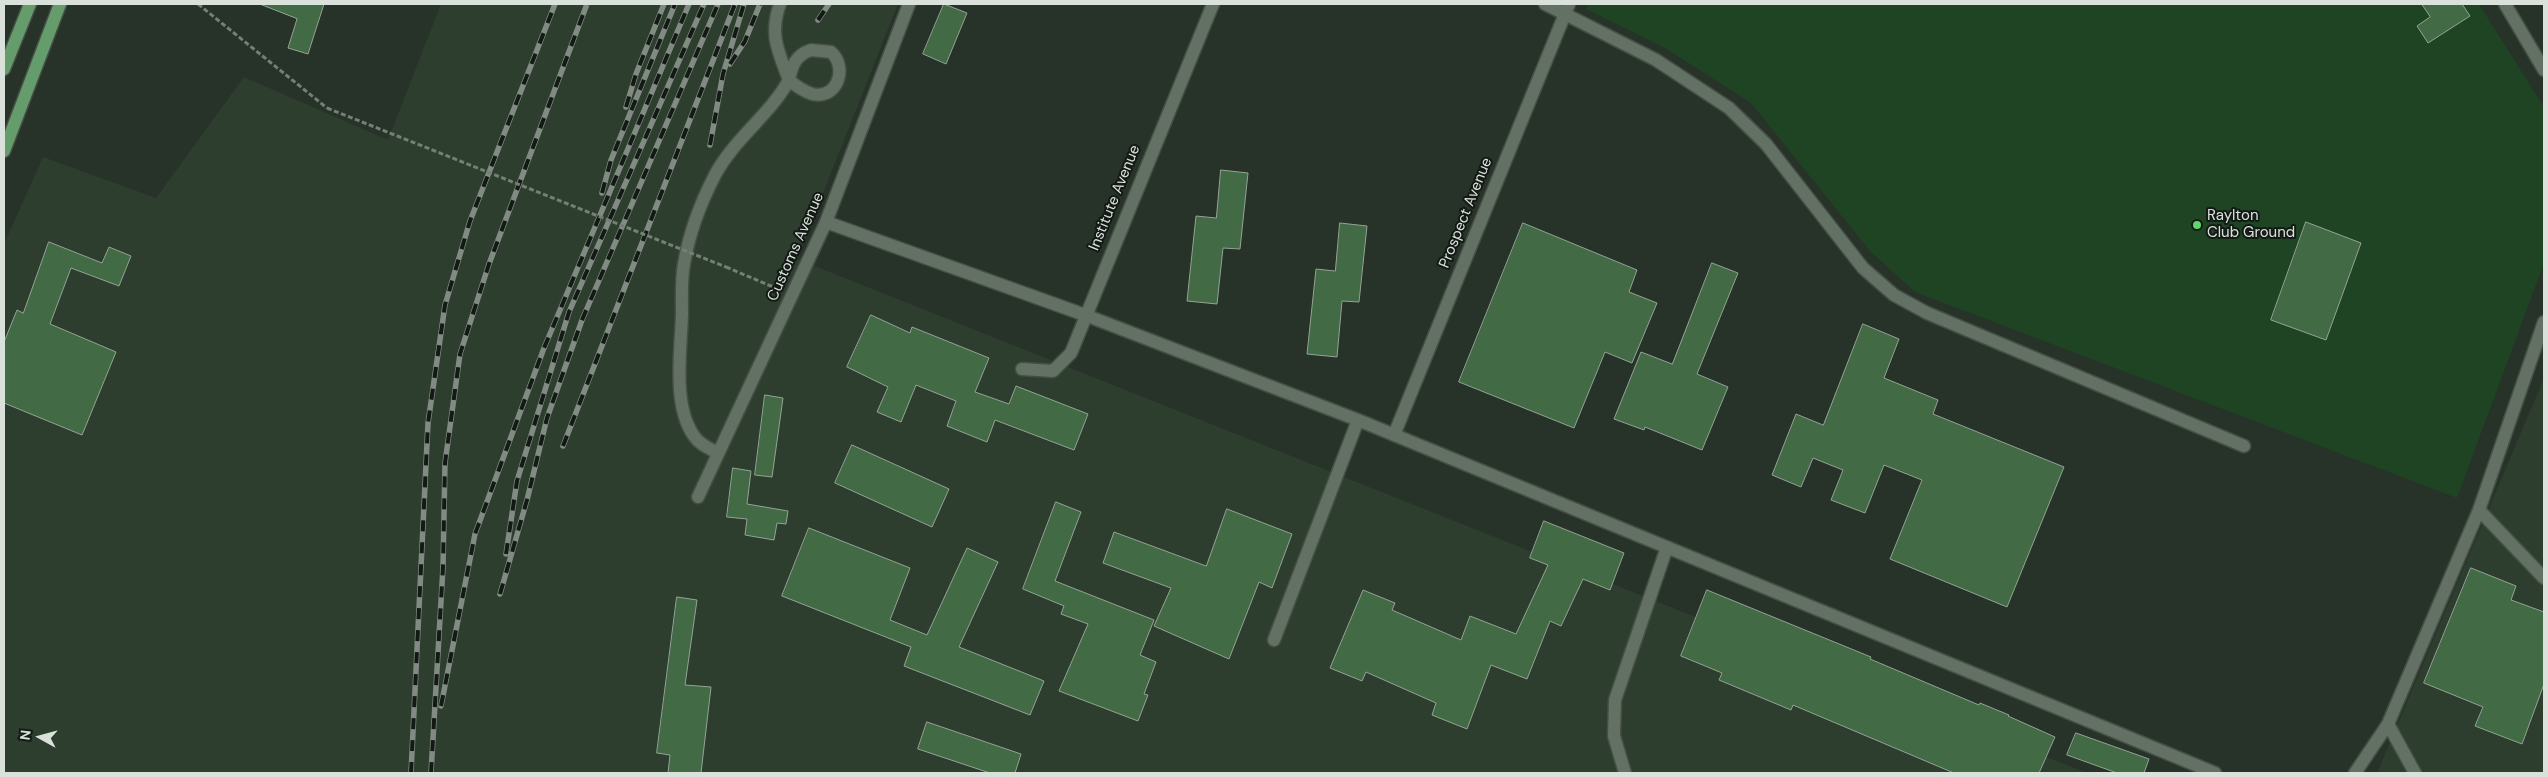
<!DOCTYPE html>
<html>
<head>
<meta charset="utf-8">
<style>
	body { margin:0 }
	#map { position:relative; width:2548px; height:777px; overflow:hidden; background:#273228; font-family:"DM Sans",sans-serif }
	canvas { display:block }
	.frame { position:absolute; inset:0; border:5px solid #dae1da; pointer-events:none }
	.north { position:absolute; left:15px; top:712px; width:50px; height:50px; -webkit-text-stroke:4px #131914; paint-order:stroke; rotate:277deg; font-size:14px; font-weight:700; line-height:20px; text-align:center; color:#dae1da }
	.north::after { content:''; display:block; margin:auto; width:18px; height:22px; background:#dae1da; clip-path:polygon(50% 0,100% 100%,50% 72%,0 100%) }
</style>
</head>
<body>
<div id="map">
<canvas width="2548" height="777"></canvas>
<div class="frame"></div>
<div class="north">N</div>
</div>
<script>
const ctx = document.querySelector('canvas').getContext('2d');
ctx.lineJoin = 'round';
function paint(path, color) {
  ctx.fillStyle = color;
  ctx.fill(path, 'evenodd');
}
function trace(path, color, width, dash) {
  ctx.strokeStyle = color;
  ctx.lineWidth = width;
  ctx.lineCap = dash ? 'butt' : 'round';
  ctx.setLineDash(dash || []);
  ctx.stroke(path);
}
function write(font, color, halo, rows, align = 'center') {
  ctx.font = font + ' "DM Sans",sans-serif';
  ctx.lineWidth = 4;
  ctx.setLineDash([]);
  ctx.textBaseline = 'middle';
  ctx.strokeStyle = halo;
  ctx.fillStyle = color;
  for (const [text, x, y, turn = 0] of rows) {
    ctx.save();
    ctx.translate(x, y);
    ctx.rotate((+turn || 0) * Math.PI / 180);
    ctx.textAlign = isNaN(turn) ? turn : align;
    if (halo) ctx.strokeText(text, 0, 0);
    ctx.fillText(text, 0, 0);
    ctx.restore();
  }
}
const built = new Path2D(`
	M441,4H898L797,259L2087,773H4V244L43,157L156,198L244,77L388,140Z
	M2544,378V773H2377Z`);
const green = new Path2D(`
	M1588,4H2479L2544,107V263L2457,498L1915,292L1870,251L1751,103L1665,48L1586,9Z`);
const building = new Path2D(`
	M260,4H324L308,54L288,48L297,19Z
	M944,4L967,13L946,64L923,54Z
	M2422,4H2462L2470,16L2428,43L2417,26L2430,17Z
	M1221,170L1248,173L1240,249L1223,248L1217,304L1187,301L1196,216L1216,218Z
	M2306,222L2361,243L2326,340L2271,320Z
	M1340,223L1367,226L1359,302L1342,301L1337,357L1307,354L1316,269L1335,271Z
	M1523,223L1637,270L1629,292L1657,303L1632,363L1605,352L1574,428L1459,382Z
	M49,242L102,263L109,247L131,256L119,286L71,268L50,324L116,352L82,435L4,403V342L17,310L23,313Z
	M1712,263L1738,273L1697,374L1728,387L1702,450L1645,427L1644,430L1614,419L1641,352L1672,364Z
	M871,315L910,333L912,327L989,358L975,392L1009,404L1016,386L1088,414L1074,450L995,420L987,442L947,426L956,401L916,385L901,422L877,412L888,387L847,367Z
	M1863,324L1899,339L1884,378L1938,400L1933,414L2064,467L2007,607L1890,559L1922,480L1884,465L1865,513L1831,500L1843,470L1813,458L1801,487L1772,475L1796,414L1823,425Z
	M765,395L783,398L772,477L755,475Z
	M852,445L949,489L932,527L835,483Z
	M733,468L751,471L747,504L788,511L786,524L777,523L774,540L745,535L747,519L727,517Z
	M1056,502L1081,512L1055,581L1154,620L1140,655L1156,662L1144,694L1148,695L1138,721L1059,691L1088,624L1061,614L1064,606L1023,589Z
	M1227,509L1292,534L1272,588L1259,582L1229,659L1154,626L1171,588L1103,563L1114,532L1206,566Z
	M1544,521L1624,553L1610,590L1583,579L1561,626L1550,621L1527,679L1491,665L1467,729L1432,715L1436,703L1366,672L1362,681L1330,668L1363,590L1395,603L1392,610L1461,640L1470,616L1516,634L1548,565L1530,558Z
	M809,528L910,568L890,620L927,635L967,548L998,562L959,647L1044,681L1030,715L904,666L911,647L782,596Z
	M2471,568L2516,586L2511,600L2544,612V684L2522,744L2475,726L2483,707L2424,683Z
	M1707,590L1871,657L1870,659L1979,705L1980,703L2009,715L2008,716L2055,737L2039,773H1954L1793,705L1791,710L1719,680L1722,673L1681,656Z
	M677,597L697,600L685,685L711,687L701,773H668L670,755L657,753Z
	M927,722L1021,754L1015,773H990L918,749Z
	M2076,733L2149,759L2144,773H2117L2067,755Z`);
const path = new Path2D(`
	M198,4L327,108
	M726,267L778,289`);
const minor = new Path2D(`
	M1545,4L1656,60L1729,108L1766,144L1863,268L1894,295L1927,313L2244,446
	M2505,4L2544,70
	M811,50L831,52C848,67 838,100 812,94C803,91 796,86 789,80C792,65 796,55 811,50Z
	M826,222L1085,315L1358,420L2215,773
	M1022,369L1053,371L1071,353L1213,4
	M1394,435L1569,4
	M718,453C709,448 700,445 694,436C672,405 681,350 682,314C682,298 681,280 684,264C689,234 701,202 715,175C734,139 769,116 789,80C778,51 769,34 780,4
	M698,497L826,222L909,4
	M2479,510L2544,578
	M1274,640L1358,420
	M2388,724L2415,773
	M1625,773L1614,736L1615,700L1667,547
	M2355,773L2388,724L2479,510L2544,322`);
const major = new Path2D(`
	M4,69L30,4
	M4,151L60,4`);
const rail = new Path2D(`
	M818,20L829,4
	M730,64L745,41L760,4
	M626,107L636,74L664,4
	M710,145L723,74L744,4
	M602,193L611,160L675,4
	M563,446L735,4
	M506,554L517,481L569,312L704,4
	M500,594L527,500L547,418L582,320L718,4
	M441,706L475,534L544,348L689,4
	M411,773L428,423L445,305L470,221L555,4
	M431,773L443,567L445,463L460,354L489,264L587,4`);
const pathBridge = new Path2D(`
	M327,108L726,267`);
const markers = [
	[2197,225,5,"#5cd56d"]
];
const streetNames = [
	["Institute Avenue",1115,198,-68],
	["Prospect Avenue",1466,213,-68],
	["Customs Avenue",796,247,-66]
];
const poiNames = [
	["Raylton",2207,216],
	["Club Ground",2207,233]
];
paint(built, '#2d3e2e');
paint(green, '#1f4423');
paint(building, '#416a45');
trace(building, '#95a396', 1);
trace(minor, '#454e45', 15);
trace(major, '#454e45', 15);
trace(path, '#757f76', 3, [5, 2.5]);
trace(minor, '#637064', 12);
trace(major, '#659c6b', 12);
trace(rail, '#828b83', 5.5);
trace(rail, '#131914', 4, [11]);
trace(pathBridge, '#757f76', 3, [5, 2.5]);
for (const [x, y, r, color] of markers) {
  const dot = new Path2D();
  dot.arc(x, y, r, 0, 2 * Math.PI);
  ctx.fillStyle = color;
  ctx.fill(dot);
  trace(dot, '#131914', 2);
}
write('15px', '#dae1da', '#131914', streetNames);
write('15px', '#dae1da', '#131914', poiNames, 'left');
</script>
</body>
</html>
